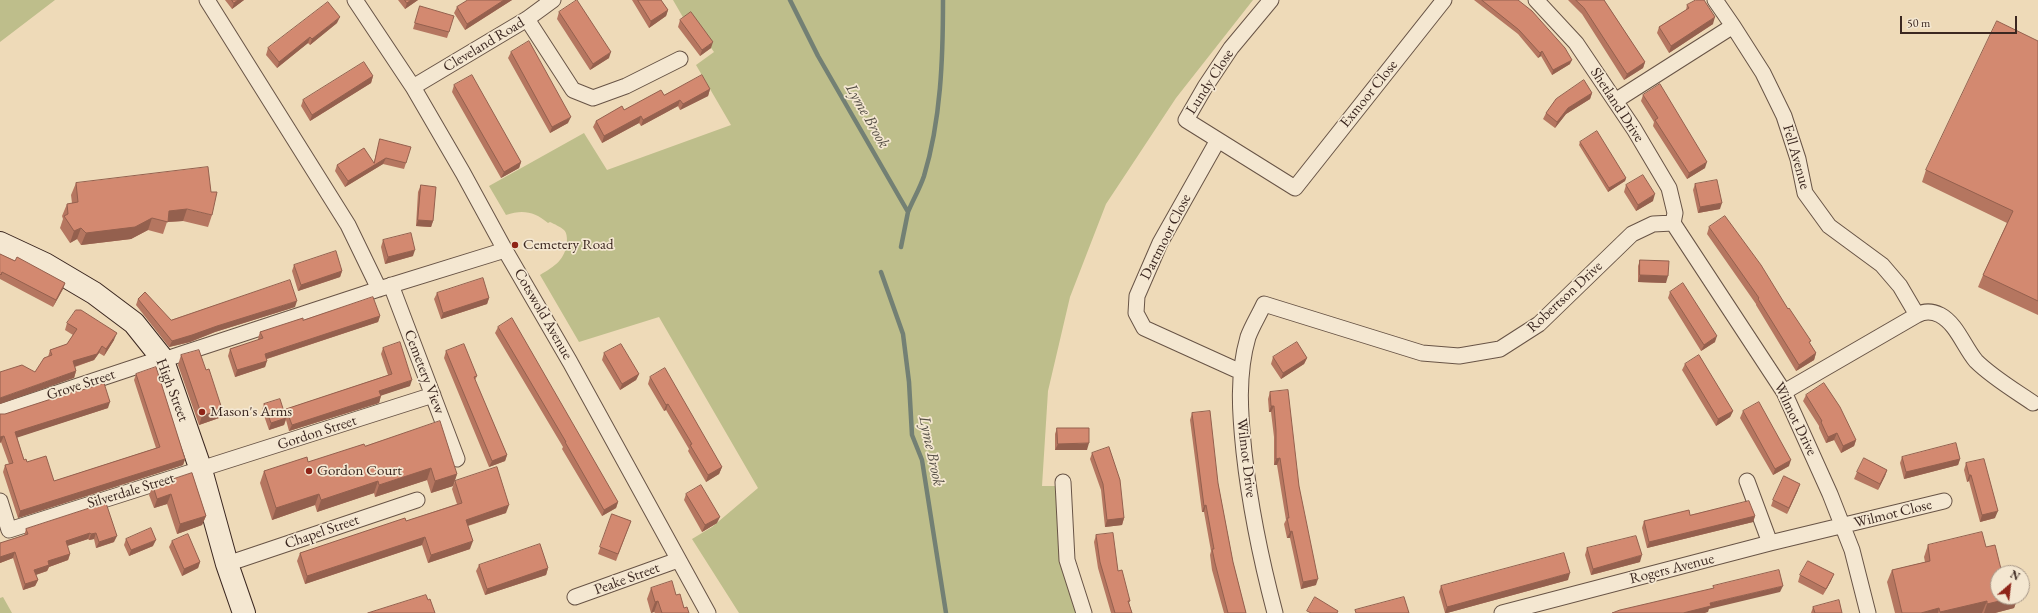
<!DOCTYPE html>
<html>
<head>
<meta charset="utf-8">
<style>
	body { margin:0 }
	#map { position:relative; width:2038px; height:613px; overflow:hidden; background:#eedab8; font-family:"EB Garamond",serif }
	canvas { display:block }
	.north { position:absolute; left:1990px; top:565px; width:40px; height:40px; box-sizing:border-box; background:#f4e7d1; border:1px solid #aa9a8a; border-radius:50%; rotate:28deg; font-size:11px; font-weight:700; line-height:16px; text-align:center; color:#3b2720 }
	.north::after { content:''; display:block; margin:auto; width:14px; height:18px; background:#8f2418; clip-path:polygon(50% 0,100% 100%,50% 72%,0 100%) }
	.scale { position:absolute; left:1900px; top:16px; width:117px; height:18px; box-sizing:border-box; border:2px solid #3b2720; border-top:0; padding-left:5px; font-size:12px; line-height:14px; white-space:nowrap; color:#3b2720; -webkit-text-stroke:3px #f4e7d1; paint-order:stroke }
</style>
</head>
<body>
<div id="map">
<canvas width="2038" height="613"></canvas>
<div class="north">N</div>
<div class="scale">50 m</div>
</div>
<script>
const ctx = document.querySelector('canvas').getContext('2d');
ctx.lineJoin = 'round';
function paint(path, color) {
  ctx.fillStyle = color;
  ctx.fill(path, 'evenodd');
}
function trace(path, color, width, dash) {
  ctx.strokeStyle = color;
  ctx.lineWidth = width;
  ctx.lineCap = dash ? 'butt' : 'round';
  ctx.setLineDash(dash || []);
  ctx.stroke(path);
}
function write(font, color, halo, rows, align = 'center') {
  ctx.font = font + ' "EB Garamond",serif';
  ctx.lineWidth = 3.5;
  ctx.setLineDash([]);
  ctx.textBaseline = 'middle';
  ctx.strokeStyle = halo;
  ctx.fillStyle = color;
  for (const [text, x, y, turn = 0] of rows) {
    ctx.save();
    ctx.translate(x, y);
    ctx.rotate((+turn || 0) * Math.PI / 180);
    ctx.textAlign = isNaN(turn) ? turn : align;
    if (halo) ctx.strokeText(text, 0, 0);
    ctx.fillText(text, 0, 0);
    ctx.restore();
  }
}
const green = new Path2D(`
	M0,0H55L0,42Z
	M673,0H1253L1176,98L1106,204L1070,297L1048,391L1042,486H1056L1079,613H739L692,539L712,527L758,488L659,317L579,342L540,275C555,266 565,260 567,242C567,238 567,233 564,230C561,227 554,224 550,222L548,223C535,212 523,209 506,215L489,186L584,133L607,170L731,125L696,65L714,52L689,17L684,19Z
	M3,597L12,613H0V598Z`);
const stream = new Path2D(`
	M790,0L818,56L908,212L901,247
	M908,212C913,200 920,188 924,176C941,120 943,58 943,0
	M881,272L903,334L909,382L912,435L922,460L946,613`);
const street = new Path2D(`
	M207,0L348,225L379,289
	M355,0L413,87L463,173L505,250L570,362L708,613
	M1271,0L1231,48L1205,87L1186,120L1295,188L1444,0
	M1536,0L1576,43L1634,129L1669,188L1675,213L1673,223
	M1715,0L1733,26
	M527,19L573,90L593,98L626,86L680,59
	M413,87L527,19L553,0
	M1615,101L1733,26L1763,73L1784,116L1798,159L1805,193L1829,226L1882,265L1900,286L1917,315L1784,392
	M1218,140L1160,243L1137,296L1136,313L1144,328L1241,372
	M1673,223L1784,392L1830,494L1852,550L1868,613
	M391,285L457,459
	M1917,315C1924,311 1932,311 1940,315C1957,324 1964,347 1976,361C1992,377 2014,390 2033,403
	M163,360L379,289L505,250
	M0,412L162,358
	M1747,481L1770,543
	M1063,482L1067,560L1084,613
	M0,501L9,530L433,395
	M227,564L417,500
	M575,597L678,560
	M1275,613C1261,560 1250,507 1244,452C1240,414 1237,375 1248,337C1252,326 1259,315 1264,304L1422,353L1459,356L1500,349L1539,324L1632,234L1653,224L1673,223
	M1502,613L1770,543L1944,501`);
const secondary = new Path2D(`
	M0,243L45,264L94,293L134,323L162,358L201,470L227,564L244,613`);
const wall = new Path2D(`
	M225,0H244L232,9Z
	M398,0H418L405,9Z
	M468,0H512L465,30L454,13L457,7Z
	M632,0H661L668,10L666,16L649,28Z
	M1474,0H1518L1570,64L1552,75L1541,56L1538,58L1518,34Z
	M1568,0H1604L1645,62L1643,68L1624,80L1582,14Z
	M1687,5L1713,24L1669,53L1657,33L1659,27L1686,10Z
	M420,6L449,32L447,38L413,29Z
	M559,12L609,58L590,70L557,19Z
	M680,20L711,48L700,56L678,27Z
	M337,23L310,45L308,43L277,68L266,55L268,48Z
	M2038,41V315L1978,287L1983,275L2007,223L1922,182L1926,170Z
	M511,52L568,123L550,133L508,58Z
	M373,76L371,83L310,121L301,106L303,100Z
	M454,85L521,162L519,168L501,178L452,92Z
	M710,89L708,96L680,110L678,106L641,126L639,123L602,143L593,127L596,121L664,95Z
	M1592,93L1590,99L1566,114L1555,128L1543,119L1546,113Z
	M1643,95L1705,168L1687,179L1653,126L1654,122L1641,101Z
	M380,139L406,163L404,169L383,164L345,187L335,171L337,165L374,162Z
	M1580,142L1626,178L1625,181L1608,192L1579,145Z
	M76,183L212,215L208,227L183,221L167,222L163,234L148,230L131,239L81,245L77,239L70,243L60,228L63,219L62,216L67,204L72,203L71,195Z
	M1695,184L1720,209L1698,213L1693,190Z
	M421,185L433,221L431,227L416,226L418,192Z
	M1626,185L1653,201L1636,211L1624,192Z
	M1709,227L1788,309L1816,353L1814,360L1796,371L1756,305V304L1707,234Z
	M383,240L413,256L385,264L381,247Z
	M0,254L65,283L63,289L53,307L0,279Z
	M1640,260L1666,283L1638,282V266Z
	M294,265L342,271L340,277L298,291L292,271Z
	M1670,292L1715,342L1701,351L1668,298Z
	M437,293L489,298L487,304L441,319L434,299Z
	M138,299L171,320L295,307L215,332L190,342L169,347L136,305Z
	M380,316L378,322L267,359L265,367L235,377L228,356L230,349L259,340L258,338L260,332L303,320Z
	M67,323L114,340L104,356L99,353L94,360L75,367L76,371L74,378L35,372L48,357L50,350L67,344L73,335L65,330Z
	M498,327L618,502L616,508L602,516L562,449L563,447L495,333Z
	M383,348L410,386L381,395L379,403L289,431L286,420L284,425L269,430L262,410L264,404L284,413L286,409L388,375L381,354Z
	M446,351L477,376L475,380L507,455L505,461L489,467L444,358Z
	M604,353L639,374L636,380L620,390L602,360Z
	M181,355L219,418L199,425L178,365Z
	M1273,357L1307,358L1304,364L1281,379L1271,364Z
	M1685,364L1733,411L1730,417L1716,426L1682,370Z
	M136,374L185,459L183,465L18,518L3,472L5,465L9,464L1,442L0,443V414H5L82,390L108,408L17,437L24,460L54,481L156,448L134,380Z
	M650,377L722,467L719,474L706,482L688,451L689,449L666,410L664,411L648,384Z
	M1270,392L1299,486L1316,585L1301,589L1290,538H1287L1284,524L1286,520L1277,465H1274V437L1271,412H1269L1268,399Z
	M1806,395L1856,440L1854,446L1841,453L1834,440L1826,443L1819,428V426L1803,401Z
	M1743,411L1789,466L1773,475L1740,418Z
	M1192,413L1218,483L1233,562L1246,613H1224L1212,570L1210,555L1211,551L1204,512H1202L1190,420Z
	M1057,428L1087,450H1055V434Z
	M365,446L457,474L453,486L431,493L427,480L375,497L374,493L317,512L315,505L272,520L260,483L264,471L308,462Z
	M1092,453L1124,518L1122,525L1105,527L1101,490L1090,459Z
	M1902,457L1960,459L1958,465L1904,479L1900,463Z
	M1966,463L1995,518L1980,522L1969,481L1967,482L1964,470Z
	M1887,470L1885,476L1878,490L1854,479L1857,472Z
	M192,473L206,516L202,525L177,534L167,504L154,508L149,495L153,486Z
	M455,481L506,513L468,526L470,549L428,563L422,545L305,584L297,561L300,553L406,521L457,504L452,489Z
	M1798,490L1787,514L1771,506L1773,500Z
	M686,494L717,523L702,532L684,500Z
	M106,503L114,542L96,548L94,539L89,540L88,539L67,546L70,554L68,560L49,567L47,571L36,575L38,580L35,586L23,590L13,558L0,563V543L24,536L26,529Z
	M612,514L631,521L616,561L598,554Z
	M1690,515L1755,516L1753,522L1647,548L1642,528L1644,521Z
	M1096,535L1118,571L1130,601L1129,603L1132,613H1111L1098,568L1094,542Z
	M126,539L153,546L129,556L124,545Z
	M172,541L200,562L198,568L182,576L169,547Z
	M1928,545L1998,597H2018L2014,608L1995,613H1895L1887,582L1892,570L1925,562L1924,557Z
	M1587,548L1640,562L1591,575L1585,555Z
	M479,565L548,568L546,575L485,595L476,571Z
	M1800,575L1831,581L1823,595L1798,582Z
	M1568,580L1447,613H1445L1439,592L1441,586Z
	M651,588L676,595L684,608L689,613H655L654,612L651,613L647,599Z
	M1813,607L1842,613H1811Z`);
const shadedWall = new Path2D(`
	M238,0H244L232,9L234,3Z
	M411,0H418L405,9L407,3Z
	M504,0H512L465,30L467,24Z
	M668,10L666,16L649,28L651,21Z
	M340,17L337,23L310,45L312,39Z
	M1715,17L1713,24L1669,53L1671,46Z
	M310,37L308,43L277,68L279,62Z
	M713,42L711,48L700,56L702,50Z
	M1542,51L1541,56L1538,58L1540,53Z
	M611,52L609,58L590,70L593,64Z
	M1572,60L1570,64L1552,75L1553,70Z
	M1645,62L1643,68L1624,80L1627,74Z
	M373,76L371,83L310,121L312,115Z
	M710,89L708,96L680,110L683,104Z
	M1592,93L1590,99L1566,114L1555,128L1557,122L1568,108Z
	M680,100L678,106L641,126L643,120Z
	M641,116L639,123L602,143L604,136Z
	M571,117L568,123L550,133L552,127Z
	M386,158L383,164L345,187L348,181Z
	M521,162L519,168L501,178L504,172Z
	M1707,162L1705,168L1687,179L1689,173Z
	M1626,178L1625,181L1608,192L1609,188Z
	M1655,194L1653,201L1636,211L1638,205Z
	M1722,203L1720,209L1698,213L1700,207Z
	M187,209L183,221L167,222L169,211Z
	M152,218L148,230L131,239L81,245L86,233Z
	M418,220L433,221L431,227L416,226Z
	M81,228L77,239L70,243L74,231Z
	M415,250L413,256L385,264L388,257Z
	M342,271L340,277L298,291L301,285Z
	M1640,275L1668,276L1666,283L1638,282Z
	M65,283L63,289L53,307L56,300Z
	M489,298L487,304L441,319L443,313Z
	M297,301L295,307L215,332L190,342L169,347L172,341L217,326Z
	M380,316L378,322L263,360L265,354Z
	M117,333L114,340L104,356L106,349Z
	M1717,336L1715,342L1701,351L1704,345Z
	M102,346L99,353L94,360L70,368L73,361Z
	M1816,353L1814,360L1796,371L1799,365Z
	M1307,358L1304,364L1281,379L1283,373Z
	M267,361L265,367L235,377L237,370Z
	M76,371L74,378L0,404V398Z
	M639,374L636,380L620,390L622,384Z
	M412,380L410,386L377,397L379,391Z
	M381,396L379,403L289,431L292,425Z
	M110,402L108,408L13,439L15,432Z
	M668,404L666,410L664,411L666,405Z
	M1271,406H1274L1271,412H1269Z
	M222,409L219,418L199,425L202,416Z
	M1733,411L1730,417L1716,426L1718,419Z
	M286,418L284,425L269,430L271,423Z
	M1837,433L1834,440L1826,443L1828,437Z
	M4,436L1,442L0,443V437Z
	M1856,440L1854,446L1841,453L1843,446Z
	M1089,443L1087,450H1055L1058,444Z
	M507,455L505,461L489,467L492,461Z
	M1280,458L1277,465H1274L1276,459Z
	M185,459L183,465L18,518L20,511Z
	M1960,459L1958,465L1904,479L1906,472Z
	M1791,460L1789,466L1773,475L1775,469Z
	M722,467L719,474L706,482L708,475Z
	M431,468L427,480L375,497L379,485Z
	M1887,470L1885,476L1878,490L1880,484Z
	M457,474L453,486L431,493L435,481Z
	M1969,475H1971L1969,481L1967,482Z
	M378,481L374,493L317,512L321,500Z
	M1800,484L1798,490L1787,514L1789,508Z
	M171,494L167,504L154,508L157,499Z
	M319,494L315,505L272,520L276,508Z
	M618,502L616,508L602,516L604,510Z
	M509,505L506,513L463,527L466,520Z
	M1206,505L1204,512H1202L1204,506Z
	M1998,511L1995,518L1980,522L1982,515Z
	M206,516L202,525L177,534L180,524Z
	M1755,516L1753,522L1647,548L1649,542Z
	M720,517L717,523L702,532L705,525Z
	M1124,518L1122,525L1105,527L1107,520Z
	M1292,531L1290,538H1287L1290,532Z
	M90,533L88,539L64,547L66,541Z
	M96,533L94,539L89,540L91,534Z
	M117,536L114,542L96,548L99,542Z
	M425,537L422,545L305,584L307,576Z
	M156,540L153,546L129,556L131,550Z
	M473,541L470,549L428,563L431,555Z
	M15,552L13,558L0,563V557Z
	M70,554L68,560L49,567L47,571L32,576L34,570L48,561Z
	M1642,555L1640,562L1591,575L1593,569Z
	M200,562L198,568L182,576L184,569Z
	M548,568L546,575L485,595L487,589Z
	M1570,573L1568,580L1447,613H1445L1447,607Z
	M1834,574L1831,581L1823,595L1826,589Z
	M1318,579L1316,585L1301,589L1303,582Z
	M38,580L35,586L23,590L25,584Z
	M1783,586L1780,592L1709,609L1708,612L1705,613H1683L1710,603Z
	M2016,597H2018L2014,608L1995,613H1984L1987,604Z
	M658,601L654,612L651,613L655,602Z
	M1987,601L1982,613H1940V612Z
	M1939,608L1938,613H1921Z`);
const building = new Path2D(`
	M232,0H238L234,3Z
	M405,0H411L407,3Z
	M468,0H504L467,24L457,7Z
	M577,0L611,52L593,64L559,12Z
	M638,0H661L668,10L651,21Z
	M1482,0H1518L1532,11L1565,48L1572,60L1553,70L1542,51L1540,53L1519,30Z
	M1576,0H1604L1645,62L1627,74L1584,8Z
	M1696,0H1704L1715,17L1671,46L1659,27L1689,8L1687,5Z
	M328,2L340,17L312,39L310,37L279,62L268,48Z
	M420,6L454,16L449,32L415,23Z
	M691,12L713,42L702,50L680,20Z
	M1997,21L2038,41V301L1983,275L2013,211L1926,170Z
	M529,41L571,117L552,127L511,52Z
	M364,62L373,76L312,115L303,100Z
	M472,75L521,162L504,172L454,85Z
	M702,75L710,89L683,104L680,100L643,120L641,116L604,136L596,121L622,106L624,110L661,90L664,95Z
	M1584,80L1592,93L1568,108L1557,122L1546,113L1556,99Z
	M1660,84L1707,162L1689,173L1655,120L1658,118L1643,95Z
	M1597,131L1626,178L1609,188L1580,142Z
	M380,139L411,147L406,163L386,158L348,181L337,165L364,148L374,163Z
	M208,167L211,192H217L212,215L187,209L169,211L168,222L152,218L135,227L86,233L81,228L74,231L64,216L68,214L67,204L78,202L76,183Z
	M1643,175L1655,194L1638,205L1626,185Z
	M1717,180L1722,203L1700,207L1695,184Z
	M421,185L436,187L433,221L418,220Z
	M1725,216L1761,265L1788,309L1789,308L1811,341L1809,342L1816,353L1799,365L1758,299L1759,298L1709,227Z
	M411,233L415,250L388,257L383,240Z
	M336,251L342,271L301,285L294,265Z
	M0,254L15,261L17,257L65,283L56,300L2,272L1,275L0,274Z
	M1640,260L1669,261L1668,276L1640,275Z
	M483,278L489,298L443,313L437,293Z
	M290,280L297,301L217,326L192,335L172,341L138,299L145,292L171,320Z
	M1683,283L1717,336L1704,345L1670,292Z
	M373,297L380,316L265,354L267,361L237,370L230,349L263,338L260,332L303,318V320Z
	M76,310H81L117,333L106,349L102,346L97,354L73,361L76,371L0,398V372L22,365L35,372L44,358L52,355L50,350L67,344L77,329L67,323Z
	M512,318L618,502L604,510L565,442H566L498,327Z
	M400,342L412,380L379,391L381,396L292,425L286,409L392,374L383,348Z
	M1297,342L1307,358L1283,373L1273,357Z
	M464,344L477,376L474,377L507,455L492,461L446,351Z
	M621,344L639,374L622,384L604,353Z
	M199,350L206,370L209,369L222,409L202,416L181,355Z
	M1699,355L1733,411L1718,419L1685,364Z
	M156,367L185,459L20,511L5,465L13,463L4,436L0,437V414H5L82,389V390L104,383L110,402L15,432L24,460L26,459L27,462L46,456L54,481L160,447L136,374Z
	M665,368L722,467L708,475L690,445L692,444L668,404L666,405L650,377Z
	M1824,383L1840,407L1856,440L1843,446L1837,433L1828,437L1821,422L1822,421L1806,395Z
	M1288,390L1299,486L1318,579L1303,582L1292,531L1290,532L1287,518H1289L1280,458L1276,459V430L1274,406H1271L1270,392Z
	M280,399L286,418L271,423L264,404Z
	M1759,402L1791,460L1775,469L1743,411Z
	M1210,411L1218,483L1233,562L1246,613H1228L1215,563L1212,549H1214L1206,505L1204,506L1192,413Z
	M440,421L457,474L435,481L431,468L379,485L378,481L321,500L319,494L276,508L264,471L307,457L308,462L364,444L365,446Z
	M1057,428H1089V443L1058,444Z
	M1956,443L1960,459L1906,472L1902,457Z
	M1109,447L1120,480L1124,518L1107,520L1103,484L1092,453Z
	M1864,458L1887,470L1880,484L1857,472Z
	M1984,459L1998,511L1982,515L1971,475H1969L1966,463Z
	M497,467L509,505L466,520L473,541L431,555L425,537L307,576L300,553L405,518L406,521L462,503L455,481Z
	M192,473L206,516L180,524L171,494L157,499L153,486Z
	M1784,476L1800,484L1789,508L1773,500Z
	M701,485L720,517L705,525L686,494Z
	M1749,501L1755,516L1649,542L1644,521L1689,510L1690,515Z
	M106,503L117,536L99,542L96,533L91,534L90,533L66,541L70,554L48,561L49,565L34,570L38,580L25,584L15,552L0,557V543L28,534L26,529Z
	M612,514L631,521L618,554L600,547Z
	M151,528L156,540L131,550L126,539Z
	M1982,532L1986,547L1995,545L2002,573H1998V597H2016L1987,604V601L1940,612L1939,608L1921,613H1902L1892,570L1930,561L1928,545Z
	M1113,533L1118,571L1122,570L1130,601H1128L1132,613H1115L1100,562L1096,535Z
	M188,534L200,562L184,569L172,541Z
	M1636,536L1642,555L1593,569L1587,548Z
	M540,544L548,568L487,589L479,565Z
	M1564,553L1570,573L1447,607L1441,586Z
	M1808,561L1834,574L1826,589L1800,575Z
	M1779,570L1783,586L1710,603L1711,606L1683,613H1612L1620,610L1714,588L1713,586Z
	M672,581L676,595L680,594L684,608L687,607L689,613H662L658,601L655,602L651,588Z
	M426,595L428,600L430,599L435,613H368Z
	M1315,597L1338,611L1337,613H1311L1307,611Z
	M1404,597L1409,613H1356L1355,610Z
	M1839,600L1842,613H1815L1813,607Z`);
const markers = [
	[515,245,4,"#8f2418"],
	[202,412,4,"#8f2418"],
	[309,471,4,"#8f2418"]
];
const streetNames = [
	["Cleveland Road",484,45,-31],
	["Lundy Close",1210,82,-57],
	["Exmoor Close",1369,94,-51],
	["Shetland Drive",1617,105,57],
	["Fell Avenue",1796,157,74],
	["Dartmoor Close",1166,237,-63],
	["Robertson Drive",1565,297,-43],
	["Cotswold Avenue",543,314,60],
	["Cemetery View",424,372,69],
	["Grove Street",81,385,-18],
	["High Street",172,390,69],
	["Wilmot Drive",1795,419,64],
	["Gordon Street",317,433,-18],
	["Wilmot Drive",1246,458,83],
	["Silverdale Street",131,491,-17],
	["Wilmot Close",1893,514,-14],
	["Chapel Street",322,532,-19],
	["Rogers Avenue",1672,569,-14],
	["Peake Street",627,579,-20]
];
const poiNames = [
	["Cemetery Road",523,245],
	["Mason's Arms",210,412],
	["Gordon Court",317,471]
];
const waterNames = [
	["Lyme Brook",867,116,60],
	["Lyme Brook",931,451,78]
];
paint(green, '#bebe8b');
trace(stream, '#738074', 4.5);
trace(street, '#685446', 17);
trace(secondary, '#3b2720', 24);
trace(street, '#f4e7d1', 15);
trace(secondary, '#f4e7d1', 22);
paint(wall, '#b57660');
paint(shadedWall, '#94604e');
paint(building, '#d38970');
trace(building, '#94604e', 1);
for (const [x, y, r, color] of markers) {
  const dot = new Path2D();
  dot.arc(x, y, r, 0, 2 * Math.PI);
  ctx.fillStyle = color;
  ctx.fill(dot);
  trace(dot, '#f4e7d1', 1.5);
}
write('15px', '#3b2720', '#f4e7d1', streetNames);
write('15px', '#3b2720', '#f4e7d1', poiNames, 'left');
write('italic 16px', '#524c43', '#f4e7d1', waterNames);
</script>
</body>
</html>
